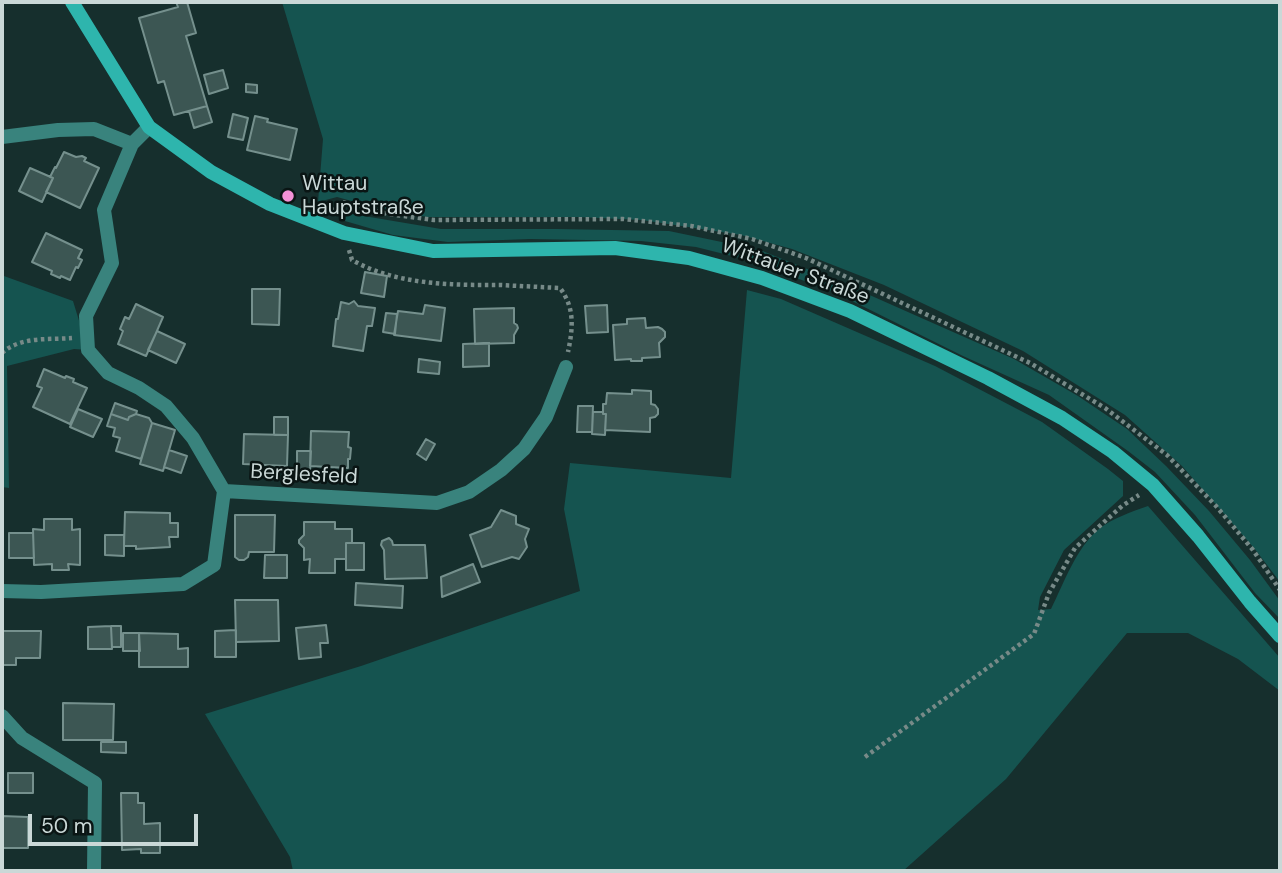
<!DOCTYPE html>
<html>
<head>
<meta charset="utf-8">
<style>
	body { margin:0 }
	#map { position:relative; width:1282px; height:873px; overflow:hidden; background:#162f2d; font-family:"DM Sans",sans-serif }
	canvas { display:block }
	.frame { position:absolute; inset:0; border:4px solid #cad8d7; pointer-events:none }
	.scale { position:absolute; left:28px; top:814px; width:170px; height:32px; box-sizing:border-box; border:4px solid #cad8d7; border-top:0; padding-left:9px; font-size:21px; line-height:24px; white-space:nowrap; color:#cad8d7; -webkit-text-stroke:5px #0a1514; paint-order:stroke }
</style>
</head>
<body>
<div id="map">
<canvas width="1282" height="873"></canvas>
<div class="frame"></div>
<div class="scale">50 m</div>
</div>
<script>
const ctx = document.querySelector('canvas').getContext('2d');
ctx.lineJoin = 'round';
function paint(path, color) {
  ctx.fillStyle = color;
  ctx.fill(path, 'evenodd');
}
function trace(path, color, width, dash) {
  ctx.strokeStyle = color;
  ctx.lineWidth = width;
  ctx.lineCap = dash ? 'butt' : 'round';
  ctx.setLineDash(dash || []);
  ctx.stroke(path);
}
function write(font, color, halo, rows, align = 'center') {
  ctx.font = font + ' "DM Sans",sans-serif';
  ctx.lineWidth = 5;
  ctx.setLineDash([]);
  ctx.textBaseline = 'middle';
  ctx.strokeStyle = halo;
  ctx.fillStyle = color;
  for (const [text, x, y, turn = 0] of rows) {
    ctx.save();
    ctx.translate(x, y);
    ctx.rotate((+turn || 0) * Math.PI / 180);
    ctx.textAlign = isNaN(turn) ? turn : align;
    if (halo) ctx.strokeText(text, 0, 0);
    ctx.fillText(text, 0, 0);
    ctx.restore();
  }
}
const green = new Path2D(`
	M282,2H1280V582L1254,548L1182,466L1125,415L1023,351L884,285L792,249L741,235L642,220L579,217H427L370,206L337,197L318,202L323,139Z
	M346,213L441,229H556L669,231L760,250L847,285L1014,359L1078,396L1127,429L1166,466L1209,511L1250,560L1280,601V619L1255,593L1195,515L1155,472L1128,451L1049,395L963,356L834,292L748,260L696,247L641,241L530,239L448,242L393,235L345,221Z
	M2,253L4,276L73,301L88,350L74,349L7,366L9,488L2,487Z
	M747,290L781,299L935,366L1042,422L1108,469L1123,481V496L1064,550L1040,597L1038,610L1051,609C1064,583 1076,548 1099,529C1113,518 1131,512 1148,506L1280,658V691L1238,659L1188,633H1127L1006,779L903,871H293L290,857L205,714L361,666L580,591L564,509L570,463L731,478Z`);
const building = new Path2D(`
	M176,2H187L196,33L186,36L207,106L174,115L164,81L158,83L139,18L178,7Z
	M223,70L228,88L209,94L204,75Z
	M246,84L257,85V93L246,92Z
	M207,106L212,122L194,128L189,111Z
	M233,114L248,118L243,140L228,137Z
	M255,116L268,119L267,122L297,129L290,160L247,150Z
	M64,152L76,157L82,156L86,158L84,161L99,168L80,208L46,192L53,178L50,177L55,167L56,168Z
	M30,168L53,178L42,202L19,191Z
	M46,233L82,250L78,258L82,260L78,268L76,267L70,280L61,276L60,278L51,274L52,271L32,262Z
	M365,272L387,276L384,297L361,293Z
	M252,289H280L279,325L252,324Z
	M354,301L358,306L375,308L372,326H367L363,351L333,346L336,319H338L341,302L349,304Z
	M136,304L163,317L146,356L118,344L123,331L120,329L125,317L129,319Z
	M425,305L445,308L441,341L394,335L398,311L423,314Z
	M607,305L608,332L587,333L585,306Z
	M514,308V323L517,325L518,328L514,335V343L475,344L474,309Z
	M386,313L397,314L395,334L383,332Z
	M645,318L646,328L658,327L662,329L665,332V337L659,343L660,357L642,358V361H631V359L615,360L613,325L627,324V319Z
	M157,331L185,344L176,363L148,350Z
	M489,343V366L463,367V344Z
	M419,359L440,362L439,374L418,372Z
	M44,369L65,378L66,376L74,379L73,382L87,388L70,424L33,407L42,388L37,386Z
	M632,390L651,391V404L655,405L658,409V414L655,417L650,418V432L605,430L606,414H603V404H606L607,393L632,394Z
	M115,403L137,411L136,414L129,417L128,420L111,414Z
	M578,406H593L592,432H577Z
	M78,409L102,419L93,437L70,427Z
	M593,412H603V414H606L605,435L592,434Z
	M111,414L128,420L129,417L136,414L149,418L152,423L141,459L116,451L120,438L113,436L115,428L107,426Z
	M274,417H288V435H274Z
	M152,423L175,430L163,471L140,464Z
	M311,431L349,432L348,447L351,448L350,459H348V468L310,466Z
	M244,434L288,435L287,466L243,464Z
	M426,439L435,444L426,460L417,454Z
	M169,450L187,456L181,473L164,467Z
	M297,451H311L310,472L297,471Z
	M501,510L516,516V524L529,529L525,539L527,547L519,559L512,557L482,567L470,535L491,527Z
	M125,512L170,513V523H178V537H169L170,547L136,549V546H124Z
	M235,515H275L274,552H249L248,557L244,560H239L235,557Z
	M44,519H72V530L80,529V565L68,564L69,570H52V564L34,565L33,529L44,530Z
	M304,522H335V529H352V543H346V559H335V573H309L310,559L304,560V548L299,543V540L304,535Z
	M9,533H33L34,558H9Z
	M105,535H124V556L105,555Z
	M389,538L392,541L393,545H425L427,578L385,579L384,550L381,545L382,541Z
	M346,543H364V570H346Z
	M265,555H287V578H264Z
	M473,564L480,582L442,597L441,577Z
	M356,583L403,586L402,608L355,605Z
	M235,600H278L279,641L236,642Z
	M326,625L328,643H320L321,657L299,659L296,628Z
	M111,626H121V647H112Z
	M111,626L112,649H88V627Z
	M236,630V657H215V631Z
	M2,631H41L40,658H16V665H2Z
	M123,633H139L140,651H123Z
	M139,633L178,634V649L188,648V667H139Z
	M63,703L114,704L113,740H63Z
	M101,742H126V753L101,752Z
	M8,773H33V793H8Z
	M121,793H138V803H144V824L160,823V853H141V849L122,850Z
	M2,816L28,817V848H2Z`);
const path = new Path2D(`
	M332,211L342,202L388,214L434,220L623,219L691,226L752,239L806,258L1030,363L1105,408L1167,455L1216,506L1253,550L1280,590
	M349,250L352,260C396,285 450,285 500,285C520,286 540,287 560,288C575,308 573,328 568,352
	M2,353C21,336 48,340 72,338
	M865,757L1034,634L1049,593L1075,548L1122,506L1139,495`);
const street = new Path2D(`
	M149,127L132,144L104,210L112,263L86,316L88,350L108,373L139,388L166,406L193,438L224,491
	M2,137L58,130L94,129L132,144
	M224,491L437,503L469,492L501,470L524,449L546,417L566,367
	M2,591L41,592L183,584L214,565L224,491
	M2,716L22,738L95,783L94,871`);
const secondary = new Path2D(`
	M72,2L149,127L211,172L270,204L344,233L433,251L615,248L689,258L762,278L850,311L988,378L1062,418L1113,452L1153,485L1198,536L1250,602L1280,636`);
const markers = [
	[288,196,7,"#f391d6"]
];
const poiNames = [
	["Wittau",302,184],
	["Hauptstraße",302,208]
];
const streetNames = [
	["Wittauer Straße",795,272,20],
	["Berglesfeld",304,475,3]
];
paint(green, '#155450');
paint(building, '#3c5653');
trace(building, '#75908d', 2);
trace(path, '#778a88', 4.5, [3.5, 3.5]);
trace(street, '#39837d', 14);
trace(secondary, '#2eb5ad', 14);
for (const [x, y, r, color] of markers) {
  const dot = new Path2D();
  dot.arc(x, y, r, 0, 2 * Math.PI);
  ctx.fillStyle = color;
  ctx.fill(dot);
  trace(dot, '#0a1514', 2.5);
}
write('21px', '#cad8d7', '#0a1514', poiNames, 'left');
write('21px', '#cad8d7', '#0a1514', streetNames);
</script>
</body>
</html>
